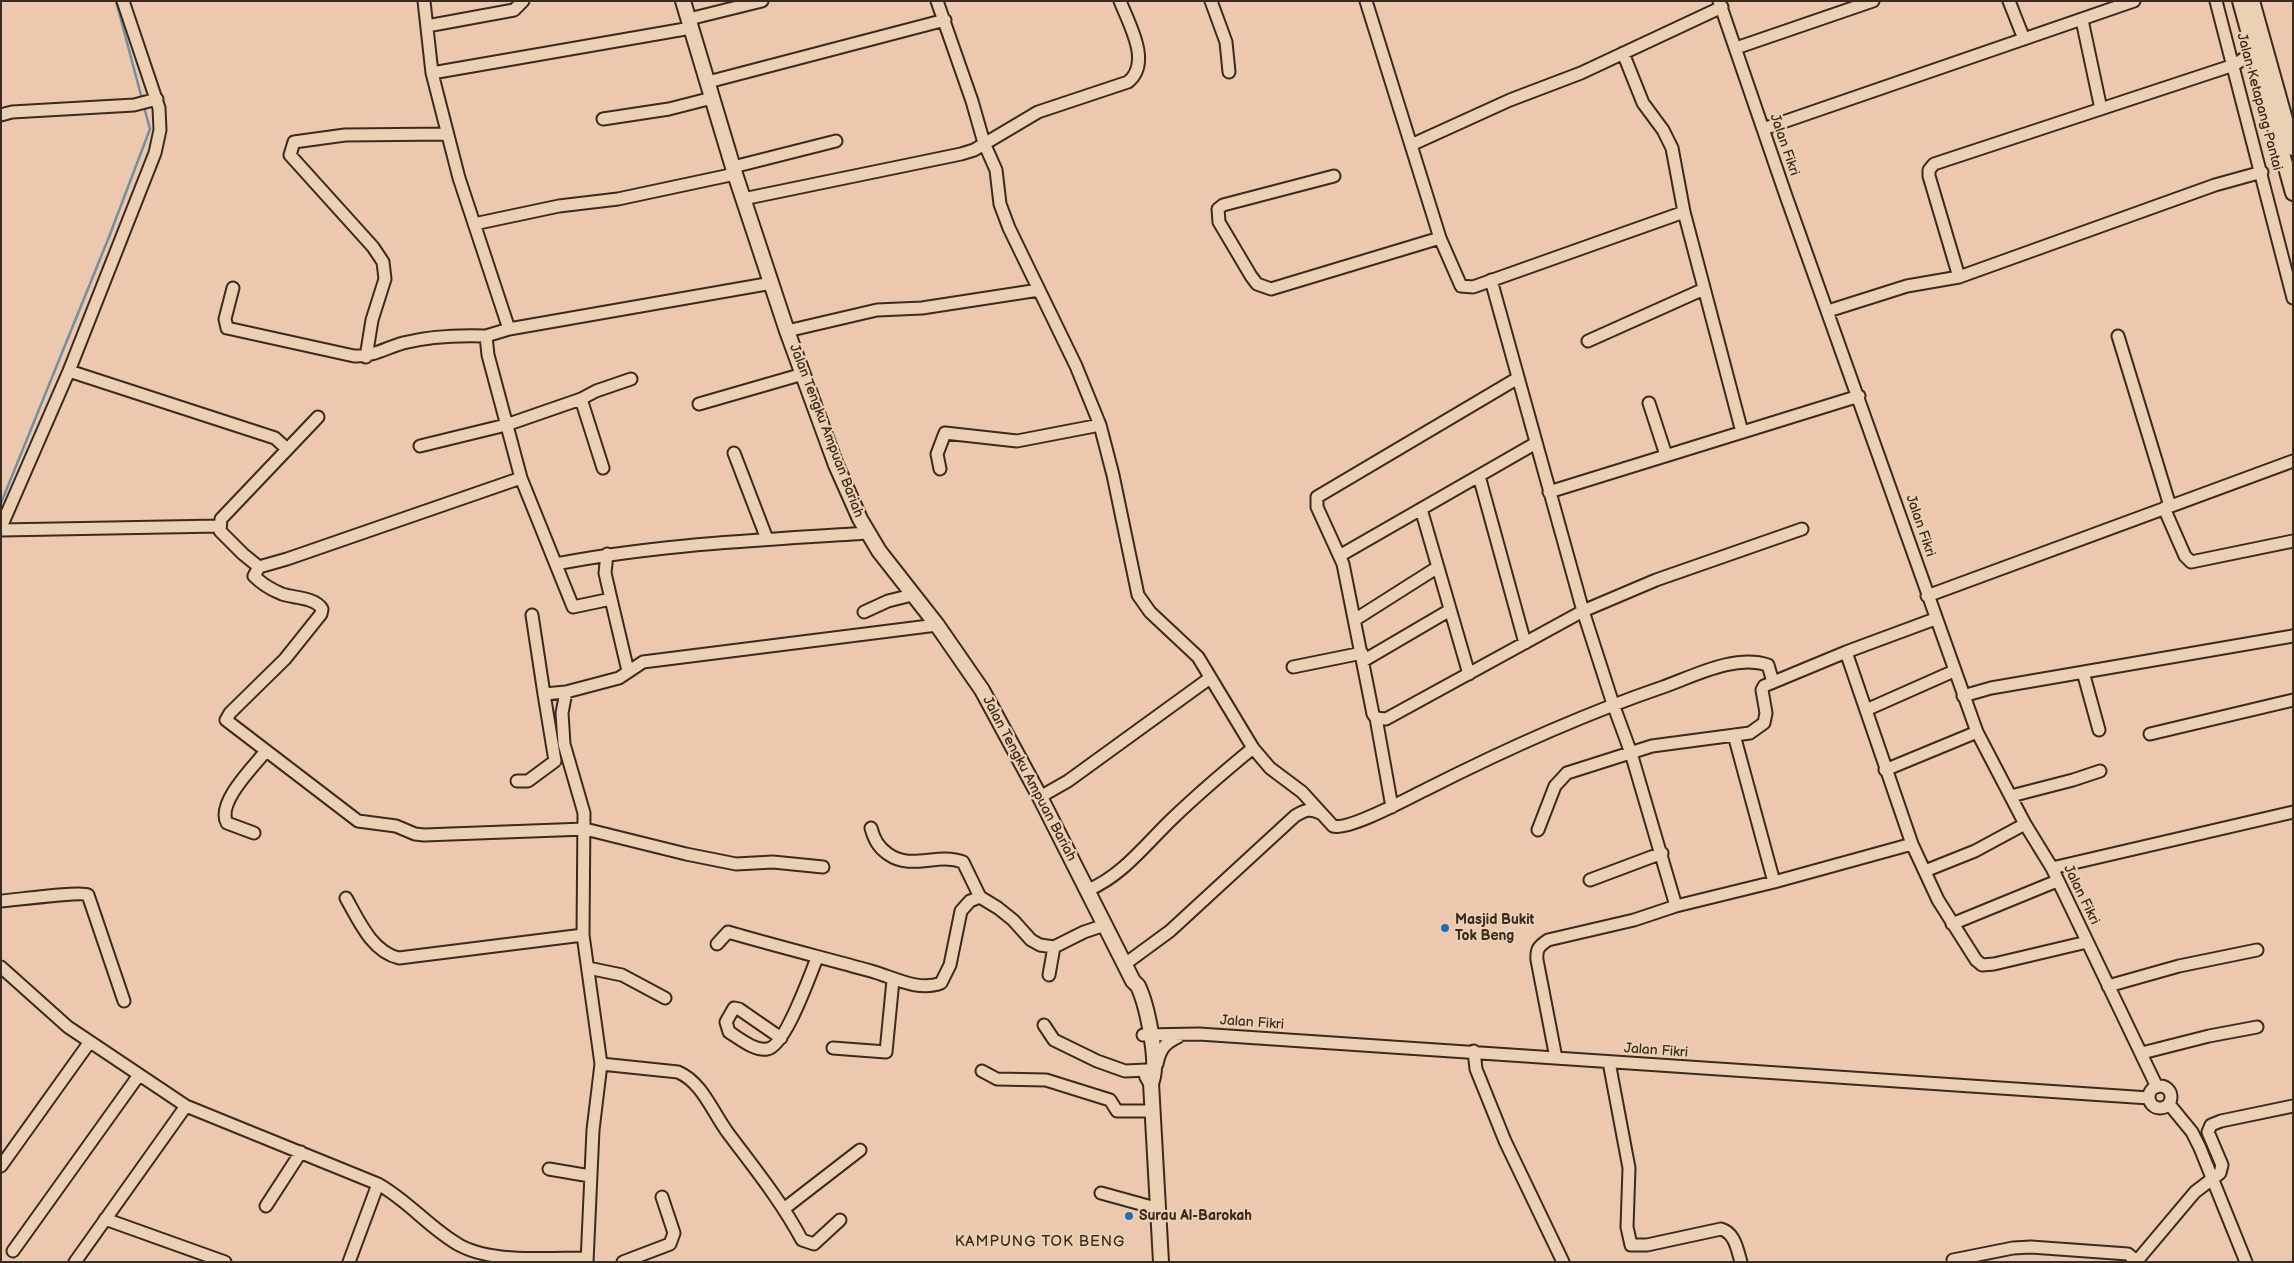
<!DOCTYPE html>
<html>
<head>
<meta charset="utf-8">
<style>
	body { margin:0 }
	#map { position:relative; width:2294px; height:1263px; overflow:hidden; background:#ebc8ae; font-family:"Balsamiq Sans",sans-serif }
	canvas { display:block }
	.frame { position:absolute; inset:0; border:2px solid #3b2a1e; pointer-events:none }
</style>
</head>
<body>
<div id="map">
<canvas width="2294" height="1263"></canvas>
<div class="frame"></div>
</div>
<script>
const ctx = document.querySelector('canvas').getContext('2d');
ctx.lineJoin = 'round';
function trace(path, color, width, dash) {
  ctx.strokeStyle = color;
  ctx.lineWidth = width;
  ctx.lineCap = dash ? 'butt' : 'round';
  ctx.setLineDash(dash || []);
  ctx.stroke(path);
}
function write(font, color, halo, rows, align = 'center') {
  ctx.font = font + ' "Balsamiq Sans",sans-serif';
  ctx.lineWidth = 4.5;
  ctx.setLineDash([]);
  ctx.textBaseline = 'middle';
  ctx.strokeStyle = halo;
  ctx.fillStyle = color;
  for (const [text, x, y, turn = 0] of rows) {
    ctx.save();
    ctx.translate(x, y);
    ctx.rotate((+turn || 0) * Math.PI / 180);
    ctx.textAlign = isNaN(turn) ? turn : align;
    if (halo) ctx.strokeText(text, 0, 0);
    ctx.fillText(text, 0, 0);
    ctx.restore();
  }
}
const stream = new Path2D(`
	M116,1L142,99
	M1,503L109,237L150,129L144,107`);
const minor = new Path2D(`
	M424,1L432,73L691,28
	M937,1L972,101L984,143L996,170L1000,204L1009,228L1076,366L1100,425L1113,475L1138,595L1150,612L1198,657L1253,748L1270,768L1302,792L1333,826C1349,831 1410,797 1427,789C1504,750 1581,715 1663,687C1694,676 1735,654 1768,665L1773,682
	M1211,1L1226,42L1229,72
	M1366,1L1440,238L1461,286L1473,287L1684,212
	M1719,1L1786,196L1977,732L2025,824L2052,868L2157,1087
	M2009,1L2024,39
	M2216,1L2293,298
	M689,19L762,1
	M2082,20L2101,109
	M427,26L514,10L523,1
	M1736,48L1873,1
	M1623,53L1643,103L1663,130L1672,148L1684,212L1742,432
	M432,73L459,178L509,329
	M708,82L945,20
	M1,115L12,112L134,105L157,99
	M603,119L669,109L712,98
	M1763,129L2134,1
	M1411,145L1510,100L1581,73L1722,7
	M733,167L836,141
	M1334,176L1223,205L1218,209L1219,222L1251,276L1257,284L1271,289L1440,238
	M743,199L961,154L974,150L1038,112L1128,82C1152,63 1129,24 1120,1
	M474,224L559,206L618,199L735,174
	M1959,277L1929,176V170L1934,164L2234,65C2244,59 2252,55 2250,42
	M1491,280L1583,611L1613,704L1631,753L1676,906
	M233,288L225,319L227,328L354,356C372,357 386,348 403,343C430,336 458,335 486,336
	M1828,311L1907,286L1959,277L2215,185L2262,172
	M787,331L877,310L922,308L1039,290
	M2118,336L2170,506
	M1588,341L1704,289
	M366,357L372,320L385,279L383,262L373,247L290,155L294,142L345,135L447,134
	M69,371L275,438L287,449
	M1518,378L1317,497V507L1343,564L1373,714L1376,718L1386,719L1583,611L1656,580L1802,529
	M581,399L596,391L631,379
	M1649,403L1666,455
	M699,404L803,374
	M318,417L221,519L220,531L243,554L259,567L287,559L521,478
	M420,446L506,425L581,399L603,468
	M734,453L767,539
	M940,469L937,454L945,433L1017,441L1100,425
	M1479,476L1525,643
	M1549,492L1859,396
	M2164,508L2185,556L2191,562L2293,541
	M1421,509L1469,674
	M1,527L69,371L155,153L160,130L159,108L123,1
	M1,530L219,526
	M607,554L605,573L611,599
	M1341,555L1536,443
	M556,564C658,544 764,540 867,533
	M259,567L254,576C262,584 272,590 282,594C293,598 315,597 322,609L321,614L285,659L230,713L226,720L358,821L396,826L415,834L424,835L585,829L686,854L736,864L773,862L823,867
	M1927,596L2293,461
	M864,612L888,601L912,595
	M532,615L544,694L566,692L619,678L643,662L937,625
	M1356,619L1438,567
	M1846,652L1912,844L1938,900L1976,960L1982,965L1994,964L2087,942
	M1363,661L1450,610
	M1293,667L1362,653
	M628,671L611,599L573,607L521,478L488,355L486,336L509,329L772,283
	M2083,672L2099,730
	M566,692L562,713L564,744L584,813L583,935L601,1064L593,1130L587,1262
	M1963,696L1991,688L2293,636
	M1866,710L1954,671
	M1376,718L1392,807
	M2150,734L2293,700
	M1734,735L1774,882
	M1885,770L1977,732
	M517,781H528L555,761L544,694
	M2011,796L2073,780L2100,771
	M1040,797L1068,781L1210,678
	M871,828C874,839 878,847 888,854C912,871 937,852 963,862L980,897L998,908L1013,920L1031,940L1040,945L1054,947L1084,932L1105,925
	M1538,830L1555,786L1567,773L1652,746L1750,733L1764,723L1766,713L1762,690L1764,686L1846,652L1935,619
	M254,833L227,823C216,803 254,766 266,751
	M2052,868L2293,812
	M1925,871L1975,851L2025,824
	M1590,880L1662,853
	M1088,890C1122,876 1146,844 1172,819C1198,794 1225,771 1253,748
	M346,898C359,921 372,952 399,958L583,935
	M1,901C16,900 81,891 88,895L124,1001
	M1952,924L2057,881
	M717,944L728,932C776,946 824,958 871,971C893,977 918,992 941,983L950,965L961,911L970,901L980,897
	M1125,964L1170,931L1295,816C1305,810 1309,808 1320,813
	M1,967L68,1027L186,1106L378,1184C409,1201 431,1230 461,1246C494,1263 550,1258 587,1258
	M588,968L622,975L665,998
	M1049,975L1054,947
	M2108,986L2179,966L2257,950
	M1044,1025L1054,1040L1097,1061L1125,1071L1147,1070
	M1143,1035L1199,1034L2149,1098
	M781,1038L739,1009L734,1008L726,1022L729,1032C739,1038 754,1051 767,1049C785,1047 810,975 817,958
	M833,1048L886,1052L893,980
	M1474,1051L1476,1069L1505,1141L1563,1262
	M2142,1053L2209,1036L2257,1027
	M1556,1058L1537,960C1536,949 1539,946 1548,940L1634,920L1676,906L1774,882L1912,844
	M1609,1062L1629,1168L1627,1227L1631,1245H1647L1721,1229C1735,1233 1737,1249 1741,1262
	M601,1064L678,1072C702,1082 713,1113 728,1133C755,1169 781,1201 802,1240L814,1244L840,1220
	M1157,1064C1160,1049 1165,1043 1178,1037
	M982,1071L997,1079L1046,1080L1110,1100L1117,1111H1153
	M2149 1097a11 11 0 1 1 22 0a11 11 0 1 1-22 0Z
	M2169,1104L2192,1132L2200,1148L2246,1262
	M1,1166L89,1043
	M549,1169L590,1176
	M1101,1193L1159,1209
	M266,1206L301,1152
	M785,1208L860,1150
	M105,1219L225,1262
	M13,1251L139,1075
	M1953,1260L2013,1248L2031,1247L2128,1254L2135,1260
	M75,1262L186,1106
	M349,1262L378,1184
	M623,1262L670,1244L674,1233L662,1197
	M2136,1262L2195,1192L2220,1173L2222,1165L2208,1132L2211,1125L2221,1121L2293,1106`);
const major = new Path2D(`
	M683,1L735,174L787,331L836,465L860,519L879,551L937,625L982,690L1040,797L1133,981L1138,986C1147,1005 1160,1065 1151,1083
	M2240,1L2293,193
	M2252,1L2293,148
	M1147,1076L1151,1083L1161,1262`);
const markers = [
	[1445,928,5,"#1f6fb2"],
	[1129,1216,5,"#1f6fb2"]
];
const streetNames = [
	["Jalan Ketapang Pantai",2259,102,75],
	["Jalan Fikri",1784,145,71],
	["Jalan Tengku Ampuan Bariah",826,431,69],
	["Jalan Fikri",1920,526,71],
	["Jalan Tengku Ampuan Bariah",1029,779,62],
	["Jalan Fikri",2081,895,64],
	["Jalan Fikri",1252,1023,4],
	["Jalan Fikri",1656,1051,4]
];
const poiNames = [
	["Masjid Bukit",1455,920],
	["Tok Beng",1455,936],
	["Surau Al-Barokah",1139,1216]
];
const neighbourhoodNames = [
	["KAMPUNG TOK BENG",1040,1242]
];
trace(stream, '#6f929d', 2.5);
trace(minor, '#3b2a1e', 15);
trace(major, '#3b2a1e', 18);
trace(minor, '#ebd0b3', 11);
trace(major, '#ebd0b3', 14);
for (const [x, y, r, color] of markers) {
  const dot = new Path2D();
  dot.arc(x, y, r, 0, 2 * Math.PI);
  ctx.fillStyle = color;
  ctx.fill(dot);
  trace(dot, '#ebd0b3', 2);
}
write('14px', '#3b2a1e', '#ebd0b3', streetNames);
write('bold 14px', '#3b2a1e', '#ebd0b3', poiNames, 'left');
ctx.letterSpacing = '1px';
write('15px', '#3b2a1e', '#ebd0b3', neighbourhoodNames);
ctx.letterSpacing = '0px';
</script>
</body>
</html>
